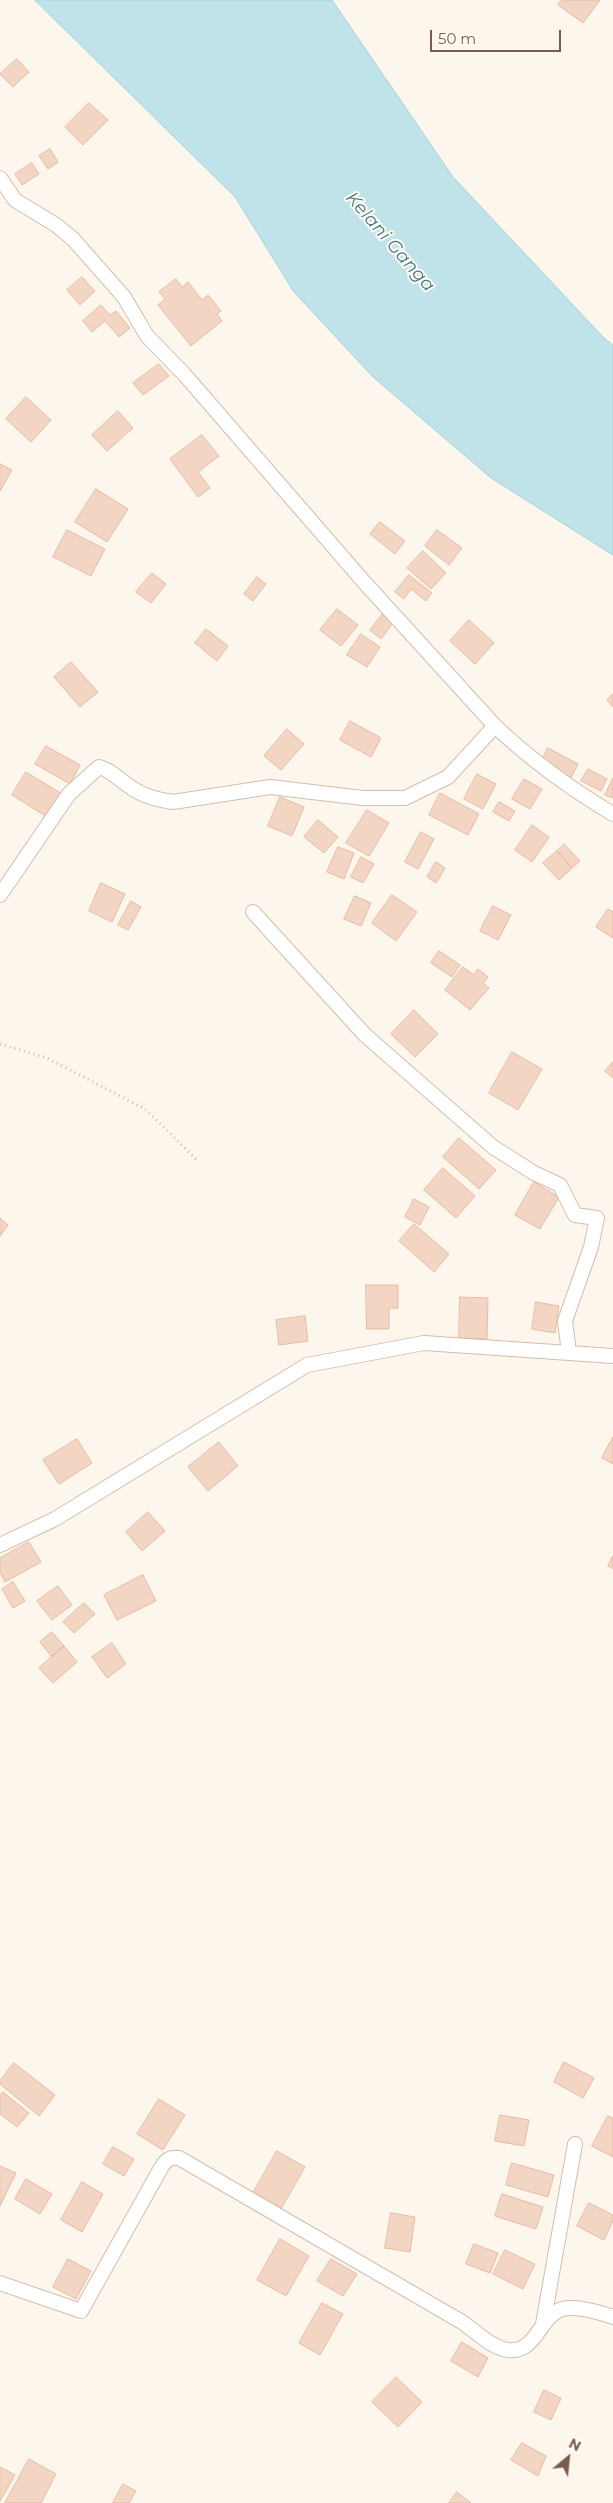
<!DOCTYPE html>
<html>
<head>
<meta charset="utf-8">
<style>
	body { margin:0 }
	#map { position:relative; width:613px; height:2503px; overflow:hidden; background:#fdf6ec; font-family:Montserrat,sans-serif }
	canvas { display:block }
	.north { position:absolute; left:543px; top:2433px; width:50px; height:50px; -webkit-text-stroke:4px #fffaf3; paint-order:stroke; rotate:28deg; font-size:14px; font-weight:700; line-height:20px; text-align:center; color:#7a5c4d }
	.north::after { content:''; display:block; margin:auto; width:18px; height:22px; background:#7a5c4d; clip-path:polygon(50% 0,100% 100%,50% 72%,0 100%) }
	.scale { position:absolute; left:430px; top:30px; width:131px; height:22px; box-sizing:border-box; border:2px solid #7a5c4d; border-top:0; padding-left:6px; font-size:15px; line-height:18px; white-space:nowrap; color:#7a5c4d; -webkit-text-stroke:4px #fffaf3; paint-order:stroke }
</style>
</head>
<body>
<div id="map">
<canvas width="613" height="2503"></canvas>
<div class="north">N</div>
<div class="scale">50 m</div>
</div>
<script>
const ctx = document.querySelector('canvas').getContext('2d');
ctx.lineJoin = 'round';
function paint(path, color) {
  ctx.fillStyle = color;
  ctx.fill(path, 'evenodd');
}
function trace(path, color, width, dash) {
  ctx.strokeStyle = color;
  ctx.lineWidth = width;
  ctx.lineCap = dash ? 'butt' : 'round';
  ctx.setLineDash(dash || []);
  ctx.stroke(path);
}
function write(font, color, halo, rows, align = 'center') {
  ctx.font = font + ' Montserrat,sans-serif';
  ctx.lineWidth = 4;
  ctx.setLineDash([]);
  ctx.textBaseline = 'middle';
  ctx.strokeStyle = halo;
  ctx.fillStyle = color;
  for (const [text, x, y, turn = 0] of rows) {
    ctx.save();
    ctx.translate(x, y);
    ctx.rotate((+turn || 0) * Math.PI / 180);
    ctx.textAlign = isNaN(turn) ? turn : align;
    if (halo) ctx.strokeText(text, 0, 0);
    ctx.fillText(text, 0, 0);
    ctx.restore();
  }
}
const water = new Path2D(`
	M35,0H332L453,177L604,338L613,345V555L491,478L372,376L294,292L235,197Z`);
const building = new Path2D(`
	M562,0H600L583,23L558,5Z
	M17,59L29,72L13,87L0,74Z
	M89,103L108,120L83,145L65,127Z
	M50,149L58,162L48,169L39,156Z
	M32,163L39,174L22,185L15,174Z
	M82,277L95,291L80,305L67,290Z
	M176,279L182,287L188,282L202,300L208,295L221,311L217,314L222,321L191,346L158,305L165,299L159,292Z
	M101,305L110,315L116,311L130,328L119,337L105,321L92,332L83,321Z
	M159,364L169,376L143,395L133,383Z
	M26,397L51,420L31,442L6,419Z
	M118,411L133,428L107,451L92,435Z
	M202,435L219,456L198,472L210,488L198,497L170,459Z
	M0,464L12,470L0,491Z
	M96,489L128,509L107,542L75,522Z
	M380,522L405,541L395,554L370,534Z
	M67,530L105,549L91,576L53,557Z
	M437,530L462,548L449,565L425,546Z
	M423,551L446,573L431,589L407,568Z
	M152,573L166,584L151,603L136,592Z
	M409,575L432,593L426,601L411,589L404,599L395,592Z
	M257,577L266,584L253,601L244,594Z
	M337,609L358,625L341,646L320,630Z
	M382,615L393,623L381,639L370,630Z
	M469,620L494,643L475,664L450,641Z
	M206,629L228,646L217,661L195,643Z
	M361,634L380,647L367,667L347,655Z
	M71,662L98,692L80,707L54,677Z
	M613,694V707L607,700Z
	M350,721L381,738L371,757L340,740Z
	M287,729L304,744L281,770L264,756Z
	M46,746L80,765L70,784L35,764Z
	M548,748L578,764L571,778L541,762Z
	M588,769L607,779L601,791L581,781Z
	M26,772L62,794L47,817L12,795Z
	M477,774L496,784L483,809L464,799Z
	M613,778V798L605,795Z
	M524,779L542,789L530,809L512,799Z
	M440,793L479,814L468,835L429,815Z
	M280,797L304,807L292,836L268,826Z
	M499,802L515,811L509,821L493,812Z
	M367,810L389,823L369,856L346,843Z
	M318,820L338,837L324,853L304,837Z
	M532,825L549,837L532,862L515,850Z
	M421,832L434,839L418,869L405,862Z
	M564,844L580,861L572,868L557,851Z
	M338,847L354,853L344,879L327,872Z
	M557,851L572,868L559,880L543,863Z
	M361,857L374,864L363,883L351,877Z
	M436,862L445,868L436,883L427,877Z
	M101,883L125,894L112,922L89,911Z
	M392,895L417,912L396,941L372,923Z
	M355,896L371,903L361,926L344,919Z
	M131,901L141,907L128,930L118,925Z
	M493,906L511,915L498,940L480,931Z
	M608,909L613,912V938L596,927Z
	M439,951L460,965L452,977L431,963Z
	M463,967L474,975L478,969L488,977L483,983L489,988L470,1010L445,990Z
	M414,1010L438,1034L415,1057L391,1034Z
	M512,1052L542,1069L518,1110L489,1093Z
	M613,1062V1078L605,1071Z
	M459,1138L496,1170L479,1189L443,1157Z
	M443,1168L475,1196L456,1218L424,1190Z
	M534,1182L559,1197L540,1229L515,1215Z
	M414,1199L429,1207L420,1225L405,1217Z
	M0,1218L8,1225L0,1236Z
	M414,1224L449,1254L434,1272L399,1241Z
	M366,1285H398V1308H389V1329H367Z
	M460,1297L488,1298L487,1339L459,1338Z
	M536,1302L559,1306L555,1333L532,1329Z
	M305,1316L308,1341L279,1345L276,1320Z
	M613,1437V1464L602,1458Z
	M77,1439L92,1463L59,1484L43,1460Z
	M219,1442L238,1466L208,1491L188,1467Z
	M148,1512L165,1531L142,1551L126,1532Z
	M29,1542L41,1562L5,1582L0,1572V1558Z
	M613,1556V1569L608,1566Z
	M143,1575L156,1601L117,1620L104,1595Z
	M13,1582L25,1601L13,1608L2,1589Z
	M58,1586L72,1605L52,1620L37,1601Z
	M84,1603L95,1614L74,1633L63,1622Z
	M52,1632L64,1646L52,1657L40,1642Z
	M112,1643L126,1664L107,1678L92,1657Z
	M64,1646L77,1662L53,1683L39,1668Z
	M564,2062L594,2078L583,2098L554,2082Z
	M14,2063L55,2095L39,2116L0,2084V2081Z
	M3,2092L29,2113L17,2127L0,2114V2095Z
	M159,2099L185,2115L163,2150L137,2134Z
	M500,2115L529,2120L524,2146L495,2141Z
	M608,2116L613,2118V2157L592,2146Z
	M113,2147L134,2159L124,2176L103,2164Z
	M277,2151L305,2167L281,2209L253,2193Z
	M512,2163L554,2175L548,2197L506,2185Z
	M0,2166L16,2173L0,2206Z
	M26,2179L52,2194L40,2214L15,2199Z
	M82,2182L103,2194L82,2232L61,2220Z
	M502,2194L543,2207L536,2229L495,2216Z
	M589,2203L613,2215V2221L604,2240L577,2226Z
	M391,2213L415,2217L410,2252L385,2248Z
	M280,2239L309,2256L286,2296L257,2280Z
	M474,2244L498,2253L490,2273L466,2264Z
	M505,2250L535,2264L523,2289L493,2274Z
	M68,2259L91,2271L76,2299L53,2287Z
	M331,2259L357,2274L343,2296L317,2281Z
	M322,2303L343,2314L320,2355L299,2343Z
	M462,2342L488,2358L478,2377L451,2361Z
	M396,2377L422,2402L398,2427L372,2402Z
	M544,2390L561,2398L551,2420L534,2412Z
	M522,2443L546,2456L538,2476L511,2460Z
	M29,2459L56,2474L41,2503H5Z
	M0,2467L15,2475L0,2501Z
	M123,2484L136,2491L129,2503H113Z
	M457,2492L471,2503H449Z`);
const path = new Path2D(`
	M0,1044L47,1058L145,1109L198,1161`);
const street = new Path2D(`
	M0,178L15,200L56,225L73,239L124,297L147,336L184,374L364,582L495,726C531,760 571,789 613,814
	M0,895L69,794L99,767C112,770 120,781 132,788C143,796 159,800 173,802L270,787L363,798H405L448,777L495,726
	M253,912L365,1035L493,1147L534,1173L560,1185L575,1215L597,1218L591,1247L565,1321L569,1353
	M0,1545L55,1519L307,1365L424,1343L613,1356
	M0,2283L81,2311L161,2168C166,2160 169,2157 179,2158L217,2180L462,2322C475,2331 492,2348 508,2350C539,2354 539,2310 568,2308C583,2307 599,2312 613,2317
	M543,2324L575,2144`);
const waterNames = [
	["Kelani Ganga",390,242,49]
];
paint(water, '#bfe3e8');
trace(water, '#a5d3da', 1);
paint(building, '#f3d5c3');
trace(building, '#e6bba3', 1);
trace(street, '#d1beb0', 16);
trace(path, '#d9b8a5', 3, [1, 4]);
trace(street, '#fff', 14);
write('italic 18px', '#437c86', '#fffaf3', waterNames);
</script>
</body>
</html>
